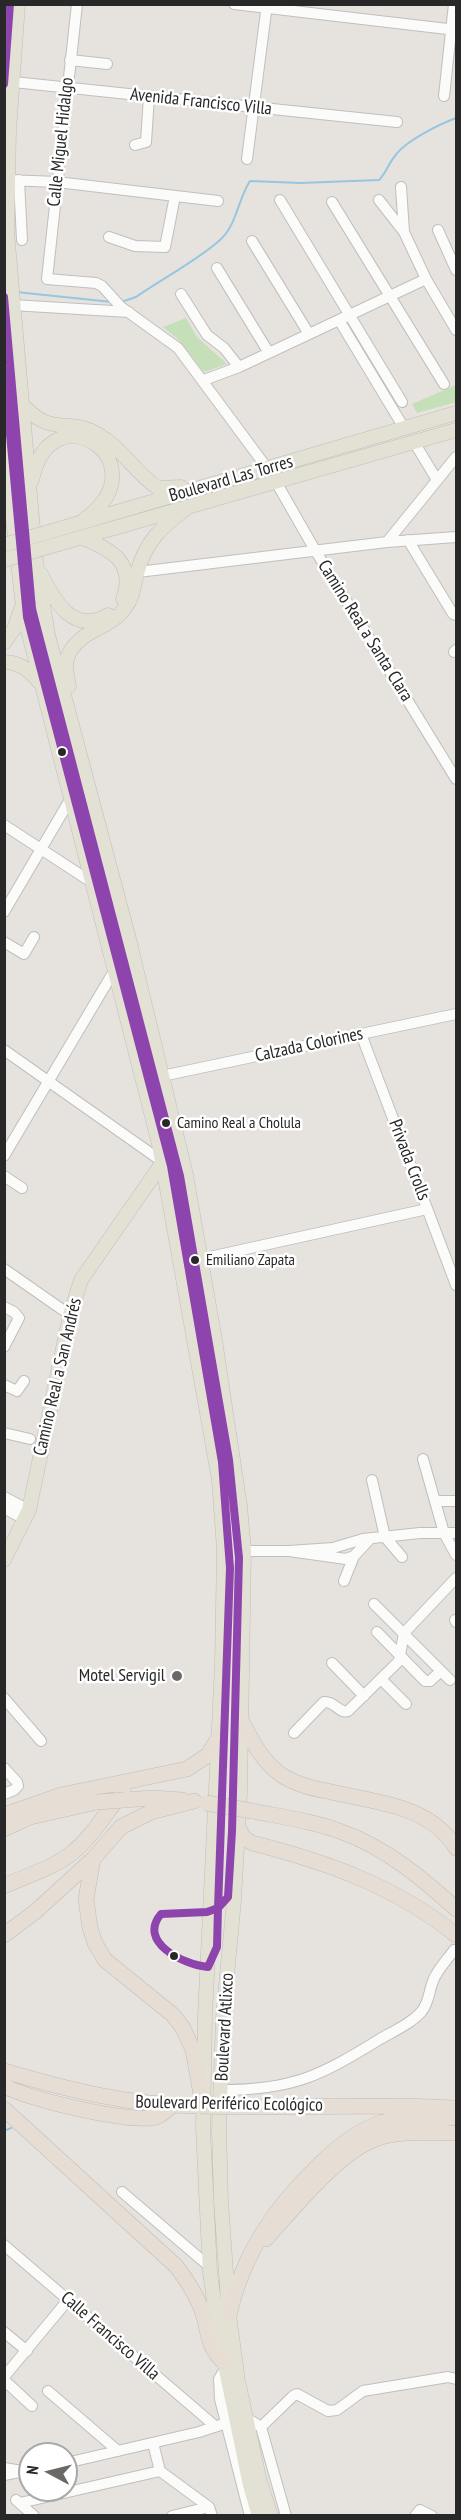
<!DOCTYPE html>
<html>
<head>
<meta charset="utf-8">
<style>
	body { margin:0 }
	#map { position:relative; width:461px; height:2520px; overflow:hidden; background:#e6e3de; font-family:"PT Sans Narrow",sans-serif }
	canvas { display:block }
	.frame { position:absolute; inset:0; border:6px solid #282828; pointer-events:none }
	.north { position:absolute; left:18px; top:2442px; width:60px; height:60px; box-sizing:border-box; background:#fff; border:2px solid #a9a9a9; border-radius:50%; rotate:277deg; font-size:16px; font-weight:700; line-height:24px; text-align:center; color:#282828 }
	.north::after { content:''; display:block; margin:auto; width:21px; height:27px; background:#6a6968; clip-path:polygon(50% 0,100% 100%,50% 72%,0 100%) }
</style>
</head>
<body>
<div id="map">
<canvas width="461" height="2520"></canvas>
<div class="frame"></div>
<div class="north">N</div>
</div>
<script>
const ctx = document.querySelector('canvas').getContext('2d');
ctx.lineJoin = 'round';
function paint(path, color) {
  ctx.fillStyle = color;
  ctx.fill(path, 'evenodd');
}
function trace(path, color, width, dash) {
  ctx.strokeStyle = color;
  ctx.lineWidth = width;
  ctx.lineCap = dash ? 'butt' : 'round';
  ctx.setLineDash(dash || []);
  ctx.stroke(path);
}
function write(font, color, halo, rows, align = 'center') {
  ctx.font = font + ' "PT Sans Narrow",sans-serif';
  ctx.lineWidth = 5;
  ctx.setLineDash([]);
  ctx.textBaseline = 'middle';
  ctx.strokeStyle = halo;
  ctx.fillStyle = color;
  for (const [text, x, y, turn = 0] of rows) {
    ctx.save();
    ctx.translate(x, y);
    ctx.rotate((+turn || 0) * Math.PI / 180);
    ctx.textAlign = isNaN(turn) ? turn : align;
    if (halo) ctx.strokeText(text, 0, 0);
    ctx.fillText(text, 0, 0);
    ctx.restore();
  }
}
const green = new Path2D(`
	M186,318L197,337L227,364L204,372L178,339L163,327Z
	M456,385V402L417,413L412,404Z`);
const stream = new Path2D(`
	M16,292L112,302
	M121,302L136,297C160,280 200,259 221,239C237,224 238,199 250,181L300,183L379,180C387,172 388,164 395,156C405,141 440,124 456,118
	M4,2131L11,2128`);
const minor = new Path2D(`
	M77,4L47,279L96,283L102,286L121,307L178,348L267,468
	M234,4L456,30
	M70,60L107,64
	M4,81L397,122
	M444,96L454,4
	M135,145L146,142L149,96
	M247,159L267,4
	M8,180L57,182L218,201
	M19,180L22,240
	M401,187L404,232
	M280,200L402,402
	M379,200L404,232L426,279L456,330
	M332,202L444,384
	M438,230L456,270
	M109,237L135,246L165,247L175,196
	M252,241L309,334
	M217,268L269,353
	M181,294L207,335L224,348L239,367
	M12,305L129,312
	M339,320L404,428
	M204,380L239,367L426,279
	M414,442L437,480
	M276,482L315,550L456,779
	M408,540L453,614L456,615
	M387,542L456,457
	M138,572L387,542L456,537
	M454,652L456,650
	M4,825L93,883
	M4,912L71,798
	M4,942L24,954L34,937
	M361,1034L456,1285
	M4,1050L163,1162
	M162,1076L456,1014
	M4,1156L114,971
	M4,1176L22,1188
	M196,1260L427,1209
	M4,1269L70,1315
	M4,1307L14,1312L19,1318L4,1347
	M4,1385L17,1391L24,1381
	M4,1433L30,1439
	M423,1459L444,1533L456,1555
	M372,1480L385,1537L402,1557
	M4,1497L29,1510
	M435,1501H456
	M4,1508L26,1520
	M244,1551H289L346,1559L354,1556L370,1539
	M289,1551L333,1548L363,1539L420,1533H456
	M344,1581L354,1556
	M374,1604L450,1680
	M455,1620L456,1622
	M377,1632L425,1681H430L441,1671
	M332,1663L364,1696
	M381,1679L406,1704
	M4,1698L41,1741
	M294,1733L324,1702C335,1701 339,1714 348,1711L399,1661L404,1633L456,1578
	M4,1768L17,1782L18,1786L14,1790L4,1794
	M221,2090C293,2090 320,2076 380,2039C394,2031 412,2023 422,2011C429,2002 429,1991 433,1981C437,1970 447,1960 454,1950
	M122,2192L210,2267
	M4,2245L215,2426
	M4,2332L27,2351
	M226,2367L219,2379L220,2399L250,2516
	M4,2377L68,2300
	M4,2380L32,2406
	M48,2391L118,2451
	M261,2427L293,2396L297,2394L328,2411L337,2410L363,2391L448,2377L456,2379
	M153,2443L160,2471L209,2507L212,2516
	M66,2463L199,2432L245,2417L261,2427L286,2516
	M4,2468L22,2471
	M4,2475L30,2470
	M16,2500L34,2516
	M20,2503L160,2471
	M172,2516L209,2507
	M415,2516L420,2510L432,2516`);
const major = new Path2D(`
	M18,4L9,130L7,232L36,563L48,635L129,939L186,1175L215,1340L240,1506L244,1551L240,1792L234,1900L223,2018L219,2130L221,2201L229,2315L238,2381L260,2482L271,2516
	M20,402C53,440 66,415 99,435C122,448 136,474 158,488L181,487
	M4,441L24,615L159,1144L219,1480L224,1550L222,1664L205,2016L203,2129L210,2272L218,2331L250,2485L259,2516
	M32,480C51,387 163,463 85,519
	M45,533L456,413
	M83,538C112,550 136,563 123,599
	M48,547L456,430
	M41,574C55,602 73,635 108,615
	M4,643L14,629L22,606
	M4,662C20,662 30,671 40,683
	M69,686C67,674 63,662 71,650C84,629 111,628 125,608C133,598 134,586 137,573C146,541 161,527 187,508
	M4,1560L29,1510L70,1315L81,1280L163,1162L168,1160`);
const highway = new Path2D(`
	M240,1718C251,1739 261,1760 280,1774C294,1784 310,1788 327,1791C373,1802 429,1804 456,1848
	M124,1800L153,1798L182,1800
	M194,1801L151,1812L121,1827L93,1859L86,1899L90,1928L95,1943L105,1960L173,2015L183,2028L193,2050L202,2100
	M252,1811C282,1817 314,1821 342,1832C386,1848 422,1878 456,1909
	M4,1815L61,1795L187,1769L208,1755L220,1735
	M238,1827L244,1838L252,1843C327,1862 395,1886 456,1935
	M4,1829L30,1817L97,1802
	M4,1886C26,1876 53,1868 72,1853C93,1836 106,1812 123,1792
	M4,1935L35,1912L93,1859
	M4,2071C69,2090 132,2106 200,2106
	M4,2086C28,2099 131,2124 156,2117C161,2115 167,2110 171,2106
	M240,2107L404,2106L456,2108
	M4,2109L176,2266C186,2279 195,2292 201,2308C210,2330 205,2346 225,2363
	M266,2239C293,2209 340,2150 378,2138C402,2130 432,2133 456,2133
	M229,2315C243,2254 274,2208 319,2165C338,2146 358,2130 383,2122C408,2116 432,2120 456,2117`);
const majorBridge = new Path2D(`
	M4,545L45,533
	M4,560L48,547`);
const highwayBridge = new Path2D(`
	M97,1802L124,1800
	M206,1803L252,1811
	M200,2106L240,2107`);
const bus1 = new Path2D(`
	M4,84L10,4
	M4,297L32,609L180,1176L229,1460L239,1558L232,1831L228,1897L218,1908
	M4,370L27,617L171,1166L222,1462L230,1568L218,1908
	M218,1908L217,1947L208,1967C184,1965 137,1942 161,1914L207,1912Z`);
const markers = [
	[62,752,5,"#282828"],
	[166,1123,5,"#282828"],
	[195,1260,5,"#282828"],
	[177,1676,6,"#6a6968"],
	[174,1956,5,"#282828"]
];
const busNames = [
	["Camino Real a Cholula",177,1123],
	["Emiliano Zapata",206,1260]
];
const streetNames = [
	["Avenida Francisco Villa",201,102,6],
	["Calle Miguel Hidalgo",61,142,-84],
	["Boulevard Las Torres",231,479,-16],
	["Camino Real a Santa Clara",365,631,58],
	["Calzada Colorines",309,1045,-12],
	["Privada Crolls",409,1160,69],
	["Camino Real a San Andrés",58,1377,-77],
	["Boulevard Atlixco",225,2027,-87],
	["Boulevard Periférico Ecológico",229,2104,1],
	["Calle Francisco Villa",110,2336,41]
];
const poiNames = [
	["Motel Servigil",165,1676]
];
paint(green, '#c5dfb9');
trace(stream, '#97c6e2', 2);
trace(minor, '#c0bfbf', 12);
trace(major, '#bfbdbc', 15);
trace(highway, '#bfbdbc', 16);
trace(minor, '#fbfbfa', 10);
trace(major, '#e3e1d4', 14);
trace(highway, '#e6ded4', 15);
trace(majorBridge, '#bfbdbc', 15, []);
trace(highwayBridge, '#bfbdbc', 16, []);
trace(majorBridge, '#e3e1d4', 14);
trace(highwayBridge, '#e6ded4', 15);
trace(bus1, '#8e44ad', 8);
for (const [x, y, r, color] of markers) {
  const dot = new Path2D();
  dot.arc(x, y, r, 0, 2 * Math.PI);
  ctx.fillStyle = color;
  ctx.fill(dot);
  trace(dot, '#fff', 2);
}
write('16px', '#282828', '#fff', busNames, 'left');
write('18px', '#282828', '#fff', streetNames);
write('18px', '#282828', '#fff', poiNames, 'right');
</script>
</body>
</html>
